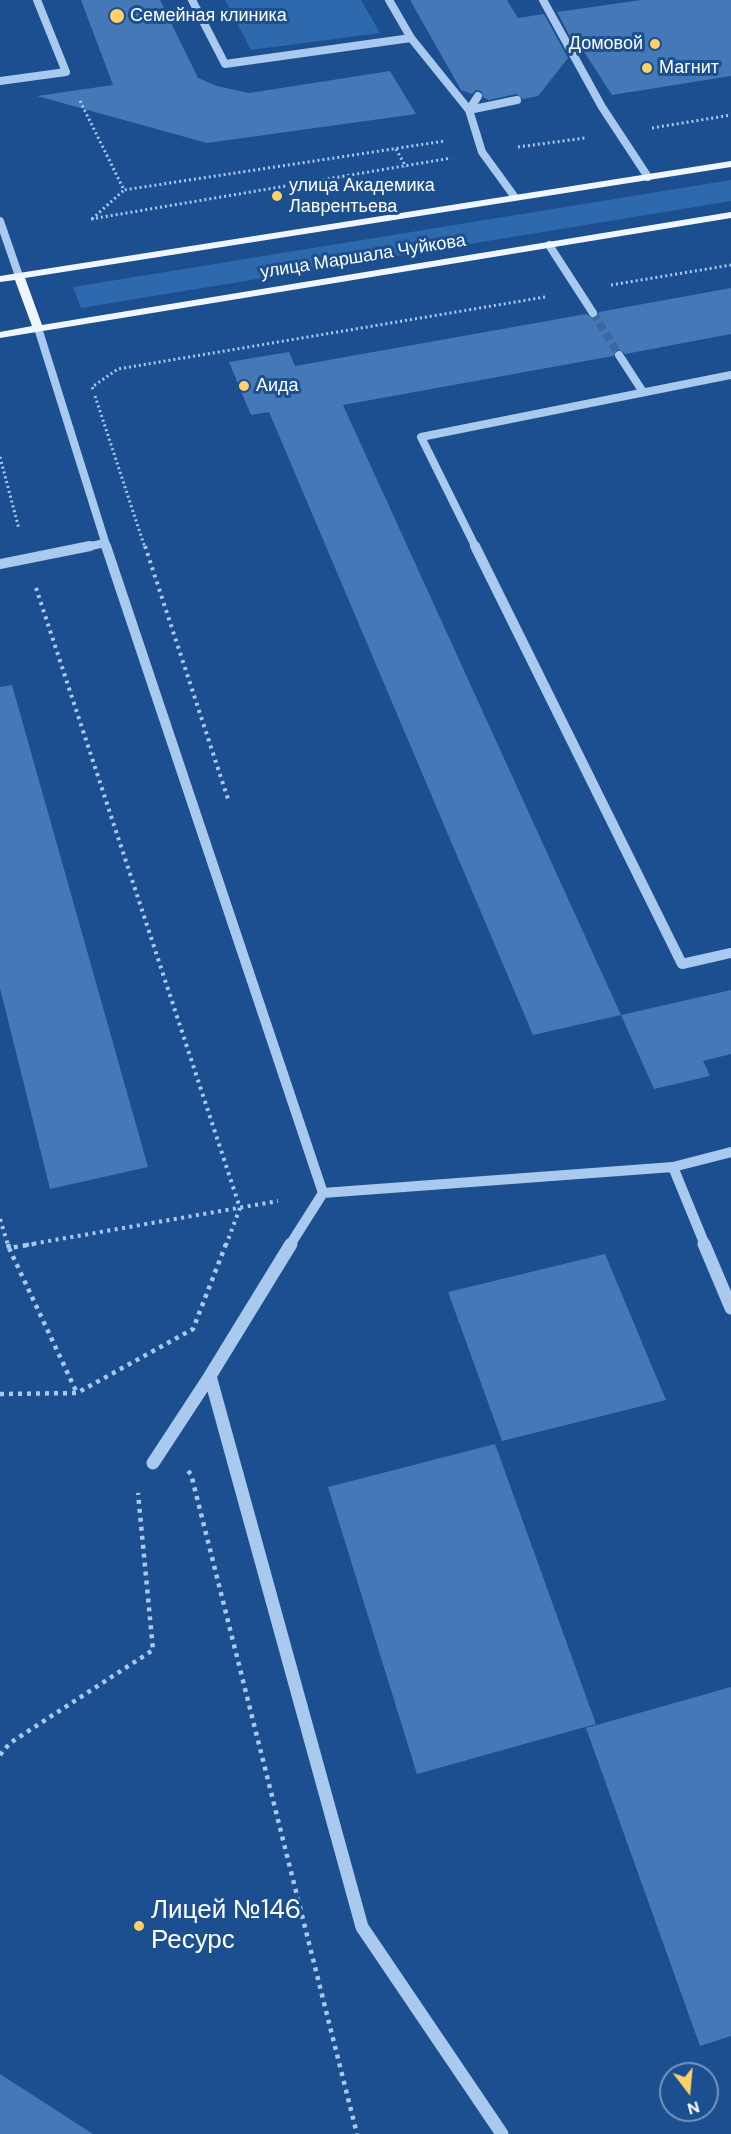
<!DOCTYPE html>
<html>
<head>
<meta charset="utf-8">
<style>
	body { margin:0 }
	#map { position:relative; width:731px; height:2134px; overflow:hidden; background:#1b4f8f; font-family:"DM Sans",sans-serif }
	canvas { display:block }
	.north { position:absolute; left:659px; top:2062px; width:60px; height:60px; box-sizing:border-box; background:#1b4f8f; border:2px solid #7695bc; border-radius:50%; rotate:164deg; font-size:16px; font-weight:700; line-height:24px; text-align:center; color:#fff }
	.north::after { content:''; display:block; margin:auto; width:21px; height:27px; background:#ffd166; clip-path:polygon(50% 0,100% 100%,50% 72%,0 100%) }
</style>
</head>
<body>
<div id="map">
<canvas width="731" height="2134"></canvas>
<div class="north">N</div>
</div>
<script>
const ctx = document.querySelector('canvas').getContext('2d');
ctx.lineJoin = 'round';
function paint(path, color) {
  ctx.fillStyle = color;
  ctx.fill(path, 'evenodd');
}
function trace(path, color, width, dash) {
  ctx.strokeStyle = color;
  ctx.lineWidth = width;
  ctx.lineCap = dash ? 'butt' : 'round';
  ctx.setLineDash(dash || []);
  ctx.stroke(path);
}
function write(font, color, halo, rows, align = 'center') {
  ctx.font = font + ' "DM Sans",sans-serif';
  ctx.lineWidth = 6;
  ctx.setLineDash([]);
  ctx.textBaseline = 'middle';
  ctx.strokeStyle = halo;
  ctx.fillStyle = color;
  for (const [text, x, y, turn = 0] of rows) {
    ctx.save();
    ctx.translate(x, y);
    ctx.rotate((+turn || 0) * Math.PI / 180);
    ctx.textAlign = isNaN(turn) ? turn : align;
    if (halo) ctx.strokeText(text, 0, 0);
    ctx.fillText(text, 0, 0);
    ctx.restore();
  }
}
const green = new Path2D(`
	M225,0H361L380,33L251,50Z
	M731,180V201L81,308L73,287Z`);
const building = new Path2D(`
	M81,0H160L198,78L217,86L249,93L390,71L416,114L207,143L37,96L113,85Z
	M410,0H507L518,18L544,14L568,58L538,96L523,99L516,94L489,100L484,98L481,91L476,90L472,94L461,90Z
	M641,0H731V76L612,95L579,44L576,48L557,12Z
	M731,288V334L625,354L618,349L613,356L343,405L621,1015L533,1035L269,412L251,415L229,362L289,352L295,366L586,314L594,319L598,316L599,312Z
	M12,685L148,1167L50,1189L0,988V687Z
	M731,990V1054L703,1061L710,1076L654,1089L621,1015Z
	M605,1254L666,1400L502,1441L448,1292Z
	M495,1444L596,1724L417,1774L328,1487Z
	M731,1687V2036L700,2046L586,1728Z
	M0,2074L93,2134H0Z`);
const minorTunnel = new Path2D(`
	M593,313L619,355`);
const pathFar2 = new Path2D(`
	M80,101L124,190L445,141
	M652,128L731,115
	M518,147L585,138
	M396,149L406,167
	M91,219L451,158
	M92,219L124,190
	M611,285L731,265
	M93,389L92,387L118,369L545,297
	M95,396L145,548
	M0,457L19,529`);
const pathFar1 = new Path2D(`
	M145,546L229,802
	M36,588L240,1208L226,1245
	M0,1219L8,1245
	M26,1245L278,1201`);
const path = new Path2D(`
	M8,1244L9,1248L34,1244
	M9,1248L77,1393
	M0,1394L77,1393L193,1329L226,1244
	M188,1471L191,1474L357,2134
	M0,1755L10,1743L153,1650L138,1493`);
const minorFar2 = new Path2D(`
	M192,0L225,64L411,38
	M389,0L411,38L469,110L482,152L514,196
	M543,0L602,107L648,177
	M0,81L66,72L37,0
	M469,110L517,100
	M469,110L478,96
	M0,221L19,276
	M549,245L593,313
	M38,328L107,548
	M619,355L643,392
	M82,548L105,543
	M476,548L421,437L731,375`);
const minorFar1 = new Path2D(`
	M106,546L323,1193
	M475,546L682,964L731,953
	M0,564L90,546
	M673,1167L705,1245
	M323,1193L673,1167L731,1152
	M290,1245L323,1193`);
const minor = new Path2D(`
	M291,1244L210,1376L362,1927L502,2134
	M704,1244L731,1308
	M153,1463L210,1376`);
const major = new Path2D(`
	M731,161V167L25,278L42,325L731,212V218L0,338V332L32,326L15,280L0,282V276Z`);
const markers = [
	[117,16,8,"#ffd166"],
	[655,44,6,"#ffd166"],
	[647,68,6,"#ffd166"],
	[277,196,6,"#ffd166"],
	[244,386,6,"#ffd166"],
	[139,1926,6,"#ffd166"]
];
const farPoinames = [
	["Семейная клиника",130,16],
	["Домовой",643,44,"right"],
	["Магнит",659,68],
	["улица Академика",289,186],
	["Лаврентьева",289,207],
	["Аида",256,386]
];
const farStreetnames = [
	["улица Маршала Чуйкова",363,257,-9]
];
const nearPoinames = [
	["Лицей №146",151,1911],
	["Ресурс",151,1941]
];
paint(green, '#2e69ad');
paint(building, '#4478b7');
trace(minorTunnel, '#3d69a0', 8, [8, 4]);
trace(pathFar2, '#a9c9ee', 3, [2, 3]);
trace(pathFar1, '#a9c9ee', 4, [3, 4.5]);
trace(path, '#a9c9ee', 4.5, [4, 5]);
trace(minorFar2, '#a9c9ee', 8);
trace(minorFar1, '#a9c9ee', 10);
trace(minor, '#a9c9ee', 13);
paint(major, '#f0f6ff');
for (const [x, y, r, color] of markers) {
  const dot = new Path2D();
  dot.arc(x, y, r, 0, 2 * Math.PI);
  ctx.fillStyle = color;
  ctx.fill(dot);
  trace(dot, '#1b4f8f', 2);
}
write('18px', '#fff', '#1b4f8f', farPoinames, 'left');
write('18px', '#fff', '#1b4f8f', farStreetnames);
write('26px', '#fff', '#1b4f8f', nearPoinames, 'left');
</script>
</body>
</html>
